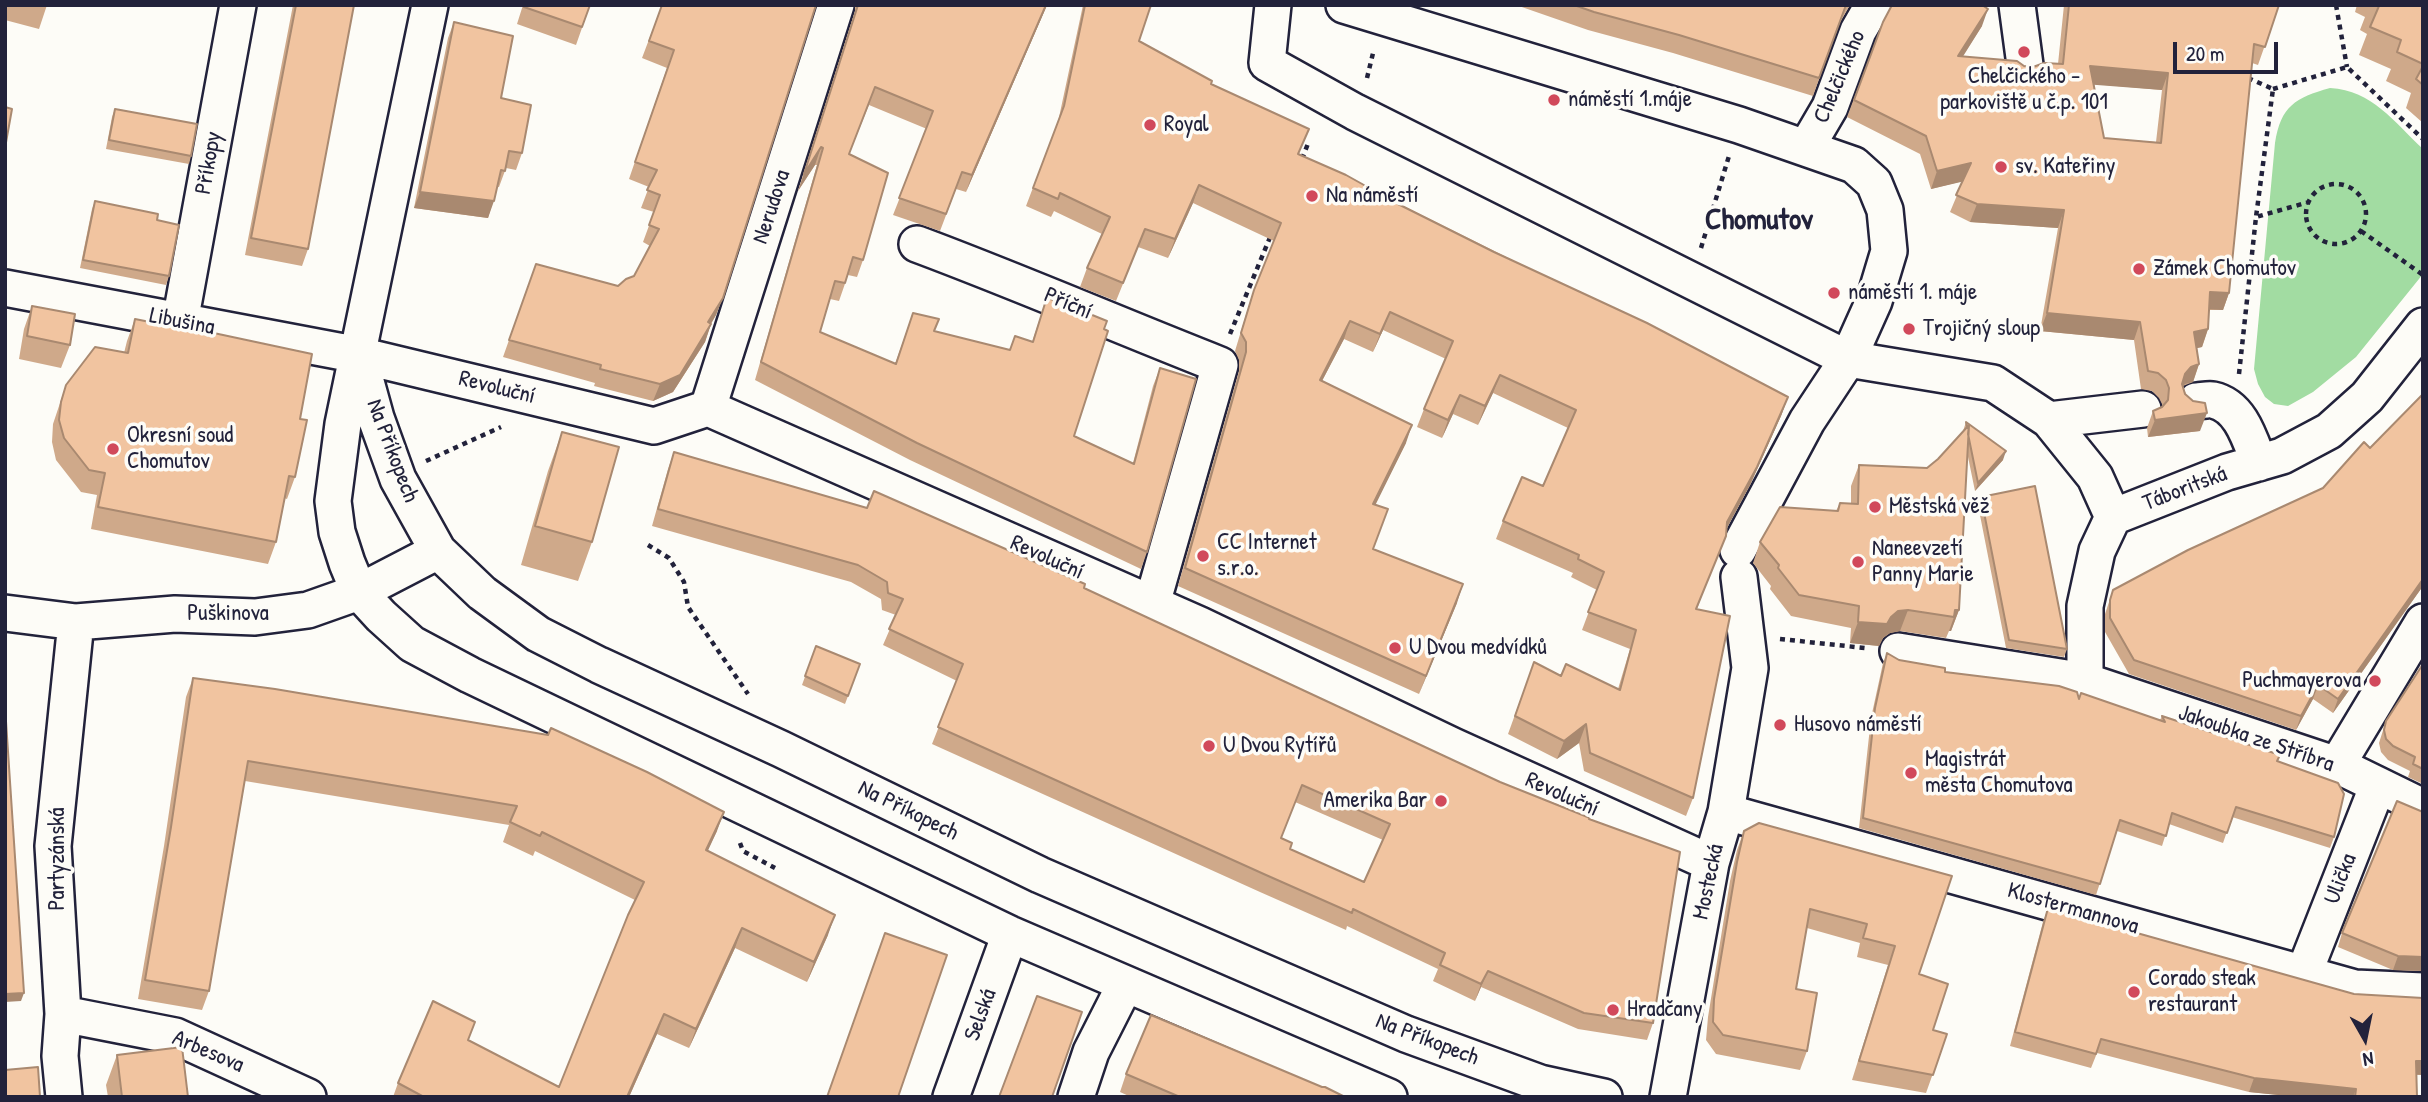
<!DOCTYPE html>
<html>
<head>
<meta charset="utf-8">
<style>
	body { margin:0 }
	#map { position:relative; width:2428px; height:1102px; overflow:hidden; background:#fdfcf7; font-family:"Patrick Hand",sans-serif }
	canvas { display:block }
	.frame { position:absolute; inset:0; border:7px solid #22223b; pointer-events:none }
	.north { position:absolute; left:2330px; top:1004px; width:70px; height:70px; -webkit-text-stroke:5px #fdfcf7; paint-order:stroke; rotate:171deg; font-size:19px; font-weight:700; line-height:28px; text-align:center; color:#22223b }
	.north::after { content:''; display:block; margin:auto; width:24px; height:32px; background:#22223b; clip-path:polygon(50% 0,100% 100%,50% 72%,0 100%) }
	.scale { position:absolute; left:2173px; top:42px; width:105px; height:32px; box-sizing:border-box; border:4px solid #22223b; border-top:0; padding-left:9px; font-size:21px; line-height:24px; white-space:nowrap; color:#22223b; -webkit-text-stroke:5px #fdfcf7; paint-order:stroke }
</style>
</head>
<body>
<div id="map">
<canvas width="2428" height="1102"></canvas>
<div class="frame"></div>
<div class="north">N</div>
<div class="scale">20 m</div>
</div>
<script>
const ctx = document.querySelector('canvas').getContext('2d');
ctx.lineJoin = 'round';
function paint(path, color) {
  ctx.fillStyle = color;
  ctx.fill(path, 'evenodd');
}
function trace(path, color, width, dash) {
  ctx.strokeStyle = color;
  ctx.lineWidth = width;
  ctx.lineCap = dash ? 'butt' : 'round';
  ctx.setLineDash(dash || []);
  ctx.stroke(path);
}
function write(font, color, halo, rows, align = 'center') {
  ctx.font = font + ' "Patrick Hand",sans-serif';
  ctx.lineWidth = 7;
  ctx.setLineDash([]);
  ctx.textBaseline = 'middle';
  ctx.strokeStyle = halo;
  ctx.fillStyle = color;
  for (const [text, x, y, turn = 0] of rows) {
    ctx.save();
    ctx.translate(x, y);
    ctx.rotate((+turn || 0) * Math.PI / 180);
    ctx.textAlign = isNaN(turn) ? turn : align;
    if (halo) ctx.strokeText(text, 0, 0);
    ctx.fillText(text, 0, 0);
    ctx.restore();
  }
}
const green = new Path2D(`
	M2330,88C2373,91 2393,121 2423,149V274L2356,357L2313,392L2288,406L2274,404L2265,397L2258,384L2254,369L2275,143C2281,106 2295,98 2330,88Z`);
const path = new Path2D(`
	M2336,5L2347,67
	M1367,78L1374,49
	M2248,78L2273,89L2256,217
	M2273,89L2347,67L2423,139
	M1302,159L1309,141
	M2306 214a30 30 0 1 1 60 0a30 30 0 1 1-60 0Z
	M2361,231L2423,275
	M1701,248L1729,156
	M1230,334L1271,235
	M2239,374L2256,217L2309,202
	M426,461L501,427
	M648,545L669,558L684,582L688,607L748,694
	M1780,639L1865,648
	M740,843L743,851L775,868`);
const minor = new Path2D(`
	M430,5L343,424L333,501L337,532L347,563L359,592L381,616L412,644L470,675L1010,934L1389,1097
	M1273,5L1267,63L1355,112L1848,359L1993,383L2049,420L2095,477L2113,517
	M1344,5L1739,125L1854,165L1874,183L1885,210L1889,251L1874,301L1848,359L1807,421L1738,550
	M2017,5L2025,65
	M1806,148L1830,107L1858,31L1873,5
	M917,244C1019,282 1118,325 1220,365L1152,604
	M5,288L359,355L654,426L708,408L1200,625L1453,746L1711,863
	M180,322L238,5
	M360,360L376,418L398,479L438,551L482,593L538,634L599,665L781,749L1040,875L1406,1034L1540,1083L1604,1097
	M2196,401C2201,401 2208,399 2213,400C2241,406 2250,440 2259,463
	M708,408L836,5
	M2049,420L2143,409
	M2113,517L2227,472L2282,456L2329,431L2367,397L2423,326
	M5,613L76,622L175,614L255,617L308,610L359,592L438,551
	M1898,651L2085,681L2337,765L2423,807
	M2085,681V606L2097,551L2113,517
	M2337,765L2423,622
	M1726,812L2355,988L2423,991
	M2304,973L2378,785
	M63,1014L175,1036L308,1097
	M64,1097L60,1056L63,1014L53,846L76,622
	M951,1097L1010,934
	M1076,1097L1091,1052L1125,985
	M1668,1097L1711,863L1726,812L1750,668L1739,577`);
const wall = new Path2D(`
	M5,5H47L39,29L5,20Z
	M293,5H354L308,249L302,266L245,255Z
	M523,5H590L576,45L517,24Z
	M662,5H816L716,315L711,324L705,342L673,392L653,401L594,386L595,383L503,357L536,264L618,286L634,276L650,246L643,242L654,212L641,208L649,187L629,179L667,68L642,58Z
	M855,5H1047L966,192L956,189L940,231L893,215L927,129L869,105L849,154L863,260L857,277L848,275L839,301L830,299L820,332L895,364L913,313L934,331L1010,350L1015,336L1032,342L1047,297L1104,329L1074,436L1133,463L1153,386L1160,368L1147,552L1141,569L910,460L755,380L817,165H815L798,191L855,11Z
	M1083,5H1151L1139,41L1211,84L1299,154L1788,397L1781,416L1750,485L1726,529L1697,609L1693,798L1686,816L1584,771L1579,743L1557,759L1508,734L1534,662L1561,676L1618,689L1630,649L1582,630L1597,590L1571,577L1573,573L1496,539L1503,521L1543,486L1568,428L1493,393L1478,425L1453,414L1442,438L1417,427L1424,409L1446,359L1383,330L1373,352L1344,339L1322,381L1406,443L1375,504L1373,549L1457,603L1419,694L1178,586L1239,371V360L1235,351L1248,308L1274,241L1193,203L1168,258L1138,247L1116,301L1080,287L1087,268L1102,234L1054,211L1051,217L1026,206L1058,122Z
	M1516,5H1850L1839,24L1813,96L1673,53L1588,30Z
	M2064,5H2279L2258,65L2252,63L2229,293L2223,310H2209L2208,329L2202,347L2197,348L2199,364L2193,382L2183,386L2200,431L2148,437L2147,428L2153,411L2163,406L2159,398L2152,391L2141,389L2134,340L2040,331L2058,228L1970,222L1950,212L1963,181L1931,189L1920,154L1847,117L1883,22L1982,26L1962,57L2033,67L2058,64ZM2094,84L2162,90L2156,142L2104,138Z
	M2357,5H2423V123L2406,108L2411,93L2386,81L2391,69L2359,55L2367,34L2360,30L2365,17L2355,12Z
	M454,22L501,98L522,153L516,170L506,168L499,187H497L488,218L414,208L448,38Z
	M115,109L191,156L189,164L106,149L112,117Z
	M95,201L157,220L169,276L166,285L80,268L92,209Z
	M32,306L70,345L61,368L19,359L24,329Z
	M135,319L300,419L295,477L287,499L284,498L276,542L268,564L91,529L97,495L81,492L56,460L52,442L53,424L66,385L124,353L127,341Z
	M2423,394V586L2333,713L2313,699L2296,730L2129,674L2105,632V614L2113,590L2323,488L2370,448Z
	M1966,422L2003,460L1975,491L1967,452L1959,610L1951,631H1949L1946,638L1900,631L1890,633L1883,638L1879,646L1850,643L1851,628L1791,616L1770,589L1771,586L1753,563L1760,542L1836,511L1840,503H1851V486L1859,465L1927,468L1938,459L1963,431Z
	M562,432L592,542L578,581L521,565L548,471Z
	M674,452L1084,588L1500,782L1589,819L1653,1023L1647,1040L1578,1029L1481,987L1475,1001L1433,981L1438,969L1347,926L1346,930L1260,892L932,744L957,681L883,645L896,615L882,610L881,599L851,582L652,526L668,469ZM1295,802L1383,840L1364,882L1290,849L1281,838Z
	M1981,497L2067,649L2064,657L2006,648L1978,505Z
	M816,646L860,664L845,704L802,685Z
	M1887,653L1899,660L1945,672L2079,699L2160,720L2162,716L2278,762L2334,837L2330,848L2232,817L2223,843L2169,824L2162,846L2117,831L2096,895L1859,828L1871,718L1883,663Z
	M2423,664V784L2408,777L2410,771L2388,760L2381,752L2379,743L2386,721Z
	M193,678L717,831L707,851L828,935L807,982L735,948L689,1048L657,1034L629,1097H393L398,1083L469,1040L559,1087L635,900L535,851L533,856L503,842L509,825L245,781L209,991L202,1010L138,999L164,846L186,697Z
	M2419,812L2423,971L2393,970L2338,947L2342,933Z
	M1744,831L1952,876L1919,974L1933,1030L1947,1034L1926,1093L1852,1080L1888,965L1857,957L1860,943L1807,928L1796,989L1807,1051L1800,1070L1716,1054L1706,1040L1708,1017L1730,881L1737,850Z
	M2048,908L2354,994L2423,998V1075H2416L2417,1097H2298L2249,1092L2097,1053L2091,1068L2010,1046L2043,922Z
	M117,1055L188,1097H108L106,1085Z
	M1126,1074L1345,1097H1131L1120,1092Z`);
const shadedWall = new Path2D(`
	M1046,5H1047L966,192L972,175Z
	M1988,9L1982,26L1952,74L1958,56Z
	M2090,66L2168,73L2162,90L2084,84Z
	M821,147L815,165L798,191L804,174Z
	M1971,163L1965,181L1931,189L1937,171Z
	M1199,185L1193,203L1168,258L1175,239Z
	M420,192L494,201L488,218L414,208Z
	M1977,204L2064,210L2058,228L1970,222Z
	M2210,292L2229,293L2223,310L2204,309Z
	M723,298L716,315L703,337L711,324L705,342L673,392L653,401L660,384L708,322Z
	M1390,312L1383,330L1373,352L1380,334Z
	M2047,313L2140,322L2134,340L2040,331Z
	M1350,321L1344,339L1313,398L1320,380Z
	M2208,329L2202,347L2188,350L2194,332Z
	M2199,364L2193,382L2185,384L2179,391L2185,374L2191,367Z
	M1500,375L1493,393L1478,425L1485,406Z
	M1460,395L1453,414L1442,438L1448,420Z
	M1788,397L1781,416L1750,485L1720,541L1727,522Z
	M2207,413L2200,431L2148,437L2155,420Z
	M1412,425L1406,443L1367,522L1373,504Z
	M2006,451L2003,460L1975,491L1978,483Z
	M2423,579V586L2333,713L2338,699Z
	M1463,584L1457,603L1419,694L1426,676Z
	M1908,610L1900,631L1890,633L1883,638L1879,646L1850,643L1858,622L1891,617L1898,611Z
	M1955,610H1959L1951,631H1949L1954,617Z
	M2318,685L2313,699L2296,730L2301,716Z
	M1586,724L1579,743L1557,759L1564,741Z
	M724,812L717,831L699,870L706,850Z
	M835,915L828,935L807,982L814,962Z
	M742,928L735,948L689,1048L696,1029Z
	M2398,956L2423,957V971L2393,970Z
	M1488,971L1481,987L1475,1001L1481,984Z
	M24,993L21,1001L5,1002V994Z
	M664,1014L657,1034L629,1097H627Z
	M2416,1061H2423V1075L2411,1074Z
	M2254,1078L2356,1089L2353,1097H2298L2249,1092Z`);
const building = new Path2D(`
	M296,5H354L308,249L251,238Z
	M524,5H590L582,27L524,7Z
	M662,5H816L723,298L708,322L711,324L680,375L660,384L600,369L601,365L509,340L536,264L618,286L626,279L634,276L659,229L649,225L660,195L647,190L657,170L635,162L674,50L649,41Z
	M858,5H1046L972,175L962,172L946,214L899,198L933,111L875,87L849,154L888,173L863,260L853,257L845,283L835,281L820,332L896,364L913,313L939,319L934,331L1010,350L1015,336L1033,342L1047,297L1069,308L1070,306L1107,321L1104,329L1108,331L1074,436L1134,464L1160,368L1196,379L1147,552L917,443L761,362L823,148L821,147L804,174Z
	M1085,5H1151L1139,41L1212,81L1211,84L1309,129L1298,154L1346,175L1398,204L1494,252L1647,323L1788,397L1757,467L1727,522L1726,536L1696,609L1730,616L1693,798L1590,753L1586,724L1564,741L1515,716L1534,662L1561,676L1566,664L1620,690L1636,630L1588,612L1604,572L1578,559L1579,555L1503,521L1522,477L1543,486L1576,410L1500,375L1485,406L1460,395L1448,420L1424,409L1453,341L1390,312L1380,334L1350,321L1320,380L1412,425L1373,504L1388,509L1373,549L1463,584L1426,676L1185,568L1246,352V342L1241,333L1254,290L1281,223L1199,185L1175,239L1145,229L1123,283L1087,268L1110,217L1060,193L1058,199L1033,188L1064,106Z
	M1574,5H1846L1819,78L1679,35L1594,12Z
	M1892,5H1982L1988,9L1958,56L2017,61L2024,66L2033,67L2044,63L2063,64L2069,5H2279L2265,47L2254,44L2229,293L2210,292L2208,329L2194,332L2199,364L2191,367L2185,374L2182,384L2185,394L2193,401L2205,403L2207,413L2155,420L2153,411L2162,407L2168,400L2169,388L2166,380L2158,373L2148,371L2140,322L2047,313L2064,210L1977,204L1956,195L1971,163L1937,171L1926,136L1854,100L1883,22ZM2090,66L2168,73L2161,143L2104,138Z
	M2378,5H2423V64L2397,52L2401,40L2370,27L2379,6Z
	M454,22L513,36L501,98L531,105L522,153L509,151L505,171L501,170L494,201L420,192Z
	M2423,66V85L2416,79Z
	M5,107L12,109L5,148Z
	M115,109L197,124L191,156L109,140Z
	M95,201L158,214L157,220L179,225L169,276L83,260Z
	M32,306L75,314L70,345L27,336Z
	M135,319L195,331V329L312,354L300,419L307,420L295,477L289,476L276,542L98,507L105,473L89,470L64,438L59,420L61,402L66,385L95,347L128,353Z
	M2423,394V579L2338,699L2318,685L2301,716L2134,660L2110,618V600L2113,590L2188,550L2323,488L2364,442L2370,448Z
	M1966,422L2006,451L1978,483L1968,434L1969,425L1967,427Z
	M1969,425L1959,610H1955L1954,617L1908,610L1898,611L1891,617L1887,624L1858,622L1859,606L1799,595L1778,568L1779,565L1760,542L1780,507L1838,511L1840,503L1858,504L1859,465L1927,468L1938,459Z
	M562,432L619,447L592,542L535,526Z
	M674,452L867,508L874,491L1085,584L1084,588L1500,782L1590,818L1589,819L1680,852L1653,1023L1584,1013L1488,971L1481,984L1440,965L1445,953L1353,909L1352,913L1266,875L938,727L963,664L889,629L903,599L888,593L887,582L858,565L658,509ZM1302,785L1390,824L1364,882L1290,849L1292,843L1281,838Z
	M2035,486L2067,649L2009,640L1981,497Z
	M816,646L860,664L848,696L805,676Z
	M1887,653L1899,660L1945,668V672L2059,686L2077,692L2079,699L2081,693L2165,722L2162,716L2280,755L2277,761L2338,783L2344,794L2334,837L2236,807L2227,833L2172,813L2166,836L2120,820L2100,884L1863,818L1875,708Z
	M2423,664V769L2413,764L2415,757L2393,746L2386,739L2384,730L2386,721Z
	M193,678L275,689L548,735L551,728L647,772L724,812L706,850L835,915L814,962L742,928L696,1029L664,1014L627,1097H424L398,1083L433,1001L475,1022L468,1040L559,1087L628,915L644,882L542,832L540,836L510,822L517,806L248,761L209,991L145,980L171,827Z
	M5,706L24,993L5,994Z
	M2397,801L2423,812V957L2398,956L2342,933Z
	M1759,823L1952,876L1919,974L1948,984L1933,1030L1947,1034L1933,1075L1859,1061L1895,946L1863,938L1867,924L1810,909L1796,989L1817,993L1807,1051L1723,1035L1713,1022L1714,999L1737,862L1744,831Z
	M2048,908L2354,994L2423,998V1061H2416L2417,1097H2355L2356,1089L2254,1078L2101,1039L2096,1054L2015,1032Z
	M885,933L947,955L898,1097H827Z
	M1037,996L1082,1012L1052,1097H999Z
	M1151,1015L1322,1087H1325L1345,1097H1180L1126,1074Z
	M182,1047L188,1097H122L117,1055Z
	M38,1067L40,1097H5V1070Z`);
const markers = [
	[2024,52,7,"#d1495b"],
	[1554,100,7,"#d1495b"],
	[1150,125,7,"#d1495b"],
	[2001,167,7,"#d1495b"],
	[1312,196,7,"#d1495b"],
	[2139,269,7,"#d1495b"],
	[1834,293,7,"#d1495b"],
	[1909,329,7,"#d1495b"],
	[113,449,7,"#d1495b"],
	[1875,507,7,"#d1495b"],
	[1203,556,7,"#d1495b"],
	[1858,562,7,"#d1495b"],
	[1395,648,7,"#d1495b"],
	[2375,681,7,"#d1495b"],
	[1780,725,7,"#d1495b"],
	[1209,746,7,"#d1495b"],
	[1911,773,7,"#d1495b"],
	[1441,801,7,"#d1495b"],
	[2134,992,7,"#d1495b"],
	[1613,1010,7,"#d1495b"]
];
const streetNames = [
	["Chelčického",1840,77,-67],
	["Příkopy",209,163,-80],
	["Nerudova",772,207,-72],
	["Příční",1068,304,23],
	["Libušina",182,322,11],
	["Revoluční",497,388,14],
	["Na Příkopech",392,451,69],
	["Táboritská",2185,489,-21],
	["Revoluční",1047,558,24],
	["Puškinova",228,614],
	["Jakoubka ze Stříbra",2256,739,19],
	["Revoluční",1562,795,24],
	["Na Příkopech",908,811,26],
	["Partyzánská",58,859,-90],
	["Ulička",2341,879,-69],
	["Mostecká",1709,882,-78],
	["Klostermannova",2073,909,16],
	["Selská",981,1015,-70],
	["Na Příkopech",1427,1040,21],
	["Arbesova",208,1052,23]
];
const poiNames = [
	["Chelčického -",2024,77,"center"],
	["parkoviště u č.p. 101",2024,103,"center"],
	["náměstí 1.máje",1568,100],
	["Royal",1164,125],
	["sv. Kateřiny",2015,167],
	["Na náměstí",1326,196],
	["Zámek Chomutov",2153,269],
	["náměstí 1. máje",1848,293],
	["Trojičný sloup",1923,329],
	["Okresní soud",127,436],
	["Chomutov",127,462],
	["Městská věž",1889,507],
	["CC Internet",1217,543],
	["s.r.o.",1217,569],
	["Naneevzetí",1872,549],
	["Panny Marie",1872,575],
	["U Dvou medvídků",1409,648],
	["Puchmayerova",2361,681,"right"],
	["Husovo náměstí",1794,725],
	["U Dvou Rytířů",1223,746],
	["Magistrát",1925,760],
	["města Chomutova",1925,786],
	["Amerika Bar",1427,801,"right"],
	["Corado steak",2148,979],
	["restaurant",2148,1005],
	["Hradčany",1627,1010]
];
const districtNames = [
	["Chomutov",1759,221]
];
paint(green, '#a2dca2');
trace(minor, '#22223b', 40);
trace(path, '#22223b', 4.5, [5, 5]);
trace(minor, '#fdfcf7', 35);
paint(wall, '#cfa98a');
paint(shadedWall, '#a98970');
paint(building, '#f1c4a0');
trace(building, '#a98970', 2);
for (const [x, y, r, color] of markers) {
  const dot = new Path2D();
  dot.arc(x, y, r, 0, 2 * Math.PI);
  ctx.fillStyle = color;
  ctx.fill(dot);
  trace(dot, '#fdfcf7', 2.5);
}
write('23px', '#22223b', '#fdfcf7', streetNames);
write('23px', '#22223b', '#fdfcf7', poiNames, 'left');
write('bold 30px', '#22223b', '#fdfcf7', districtNames);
</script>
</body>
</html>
